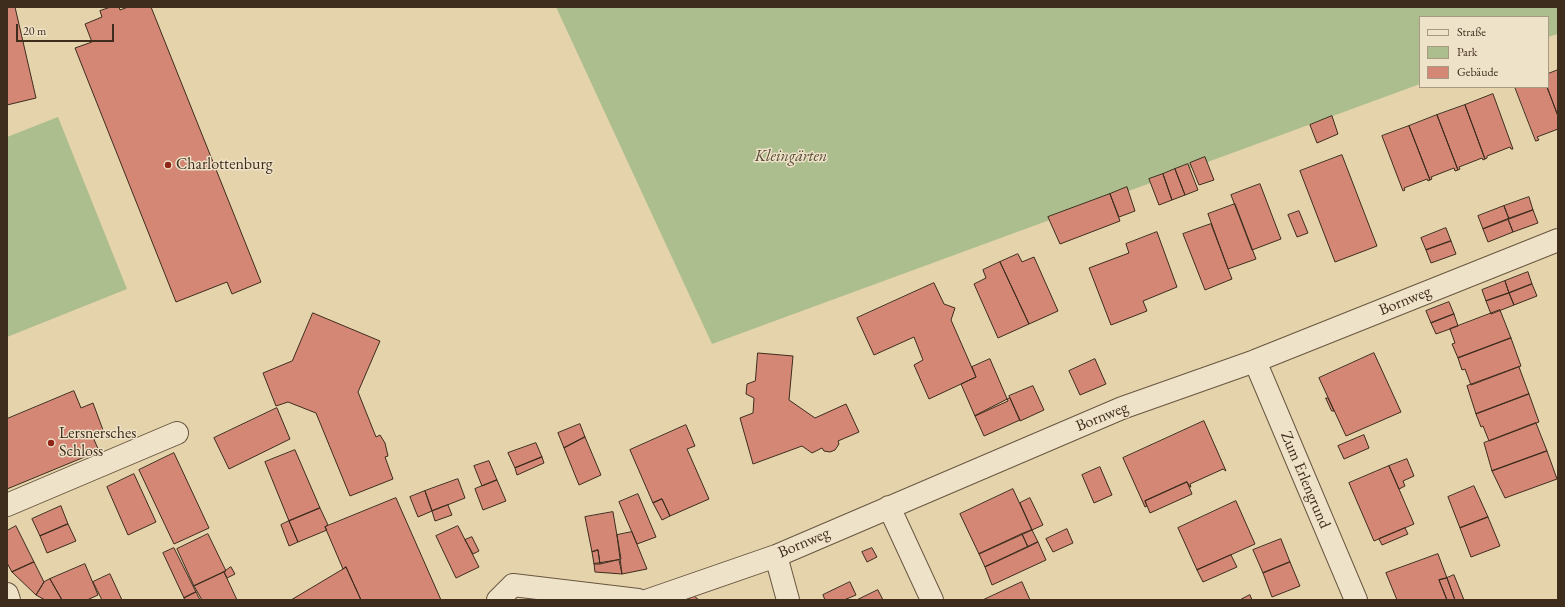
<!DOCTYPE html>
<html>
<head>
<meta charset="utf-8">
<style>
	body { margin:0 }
	#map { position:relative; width:1565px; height:607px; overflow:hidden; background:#e5d3ab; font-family:"EB Garamond",serif }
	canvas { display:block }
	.frame { position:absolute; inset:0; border:8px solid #3e2c1d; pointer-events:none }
	.legend { position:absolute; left:1419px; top:16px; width:130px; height:72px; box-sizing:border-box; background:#eee2c8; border:1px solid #a89984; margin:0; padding:5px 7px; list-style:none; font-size:12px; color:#3e2c1d }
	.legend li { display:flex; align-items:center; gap:8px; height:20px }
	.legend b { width:20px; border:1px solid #a89984 }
	.scale { position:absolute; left:16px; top:24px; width:98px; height:18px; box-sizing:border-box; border:2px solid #3e2c1d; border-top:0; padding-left:5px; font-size:12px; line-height:14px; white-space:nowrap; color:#3e2c1d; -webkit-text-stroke:3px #eee2c8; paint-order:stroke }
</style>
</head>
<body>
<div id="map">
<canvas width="1565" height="607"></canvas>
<div class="frame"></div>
<ul class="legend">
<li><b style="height:5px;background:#eee2c8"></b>Straße</li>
<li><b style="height:11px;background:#adbe8e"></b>Park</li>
<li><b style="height:11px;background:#d38774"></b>Gebäude</li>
</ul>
<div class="scale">20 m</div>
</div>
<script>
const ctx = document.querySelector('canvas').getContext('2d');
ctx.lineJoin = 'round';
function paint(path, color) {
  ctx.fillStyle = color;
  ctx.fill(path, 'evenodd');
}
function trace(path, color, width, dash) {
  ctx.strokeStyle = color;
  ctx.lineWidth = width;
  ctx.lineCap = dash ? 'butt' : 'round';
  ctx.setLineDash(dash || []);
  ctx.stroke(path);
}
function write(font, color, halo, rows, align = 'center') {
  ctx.font = font + ' "EB Garamond",serif';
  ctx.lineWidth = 3;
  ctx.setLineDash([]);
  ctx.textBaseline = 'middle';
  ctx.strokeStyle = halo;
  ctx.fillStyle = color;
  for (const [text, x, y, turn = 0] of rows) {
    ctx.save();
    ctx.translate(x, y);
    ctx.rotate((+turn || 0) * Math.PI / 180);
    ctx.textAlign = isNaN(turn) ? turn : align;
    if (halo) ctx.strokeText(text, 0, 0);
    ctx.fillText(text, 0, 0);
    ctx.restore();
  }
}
const green = new Path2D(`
	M556,7H1558V34L1548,37V17H1420V84L712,344Z
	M58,117L127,289L7,337V137Z`);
const building = new Path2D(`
	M7,7H15L36,98L7,105Z
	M111,7H119L120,10L128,7H151L261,282L232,294L227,282L176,302L75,48L92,42L85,24L102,17L100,11Z
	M1558,70V116L1547,87L1548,74Z
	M1515,87H1547L1558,116V129L1537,137L1539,140L1536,141Z
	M1493,94L1513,149H1511L1510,147L1487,156V158L1485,159L1465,105Z
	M1465,105L1485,159L1483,160L1482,158L1459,167L1460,169L1458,170L1437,115Z
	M1437,115L1458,170L1455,171L1454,168L1431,177L1432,179L1430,180L1409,126Z
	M1332,116L1338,134L1317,143L1310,125Z
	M1409,126L1430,180L1428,181L1427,179L1404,188L1405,190L1403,191L1382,136Z
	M1342,155L1377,246L1335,262L1300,171Z
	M1205,157L1214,180L1199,185L1190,163Z
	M1188,164L1198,190L1185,195L1175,169Z
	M1175,169L1185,195L1172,200L1163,174Z
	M1163,174L1172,200L1159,205L1149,179Z
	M1260,184L1281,239L1252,250L1231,195Z
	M1127,187L1135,211L1119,217L1110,194Z
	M1110,194L1120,221L1060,244L1048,217Z
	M1529,197L1533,210L1509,219L1504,206Z
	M1235,204L1256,259L1228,269L1208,214Z
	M1504,206L1509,219L1483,229L1478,216Z
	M1533,210L1538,223L1513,232L1508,219Z
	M1299,211L1308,233L1297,237L1288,215Z
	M1508,219L1513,232L1488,242L1483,229Z
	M1211,224L1232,279L1205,290L1183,234Z
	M1446,228L1451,241L1426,250L1421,238Z
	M1157,232L1177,287L1143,301L1147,311L1111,325L1089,268L1129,253L1126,244Z
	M1451,241L1456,254L1431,263L1426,250Z
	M1018,254L1022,262L1034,257L1058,311L1029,324L1000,262Z
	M1000,262L1029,324L998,338L974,284L986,278L983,270Z
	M1528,272L1532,284L1509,293L1505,281Z
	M1505,281L1509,293L1486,301L1482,290Z
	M934,283L944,304L955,308L951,320L976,377L929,399L914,365L923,360L914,337L874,355L857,318Z
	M1532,284L1537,296L1514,305L1509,293Z
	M1509,293L1514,305L1491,314L1486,301Z
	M1449,302L1454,314L1431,323L1426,311Z
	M1500,310L1511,338L1458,358L1452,344L1455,343L1450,329Z
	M313,313L380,341L358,392L376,437L380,435L385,443L388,456L385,457L393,479L350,496L316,413L288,402L276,406L263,373L292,361Z
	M1454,314L1458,326L1436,334L1431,323Z
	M1511,338L1521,366L1471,385L1465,369L1462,370L1458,358Z
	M758,353L793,356L789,400L815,418L846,404L859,432L838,441L839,444L835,450L830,452L824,451L822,448L812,453L802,446L753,464L740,418L753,413L754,398L746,394L747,384L755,381Z
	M1374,353L1401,412L1346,436L1319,378Z
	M990,359L1008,401L975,416L961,384L976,377L972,367Z
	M1095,359L1106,384L1080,395L1069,371Z
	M1519,367L1529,394L1476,414L1467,386Z
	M1033,386L1044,410L1020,421L1009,396Z
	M74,391L81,408L93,403L103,430L92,435L99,451L7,489V419Z
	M1529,394L1539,422L1489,441L1483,426L1481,427L1476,414Z
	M1010,398L1020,420L984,436L975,416Z
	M1326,398H1328L1334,411H1332Z
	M277,408L290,439L229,469L214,438Z
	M1204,421L1226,471L1223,469L1190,484L1191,487H1190L1187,482L1145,501L1147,506L1145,507L1123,458Z
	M1536,423L1547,451L1492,471L1484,443Z
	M580,424L585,437L564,448L558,433Z
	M686,425L695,446L687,449L709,499L670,516L662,499L653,503L630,450Z
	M1364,435L1369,448L1344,459L1338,446Z
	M585,437L601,475L579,485L564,448Z
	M536,443L542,457L515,468L508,453Z
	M295,450L320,508L289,521L265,462Z
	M1547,451L1557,479L1505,498L1492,471Z
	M174,453L209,528L174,544L139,470Z
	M542,457L544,463L517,475L515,468Z
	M1407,459L1414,476L1403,481L1405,486L1399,489L1389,466Z
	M489,461L497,480L482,486L474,466Z
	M1389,466L1414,524L1374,541L1349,483Z
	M1100,467L1112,495L1094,503L1082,475Z
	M134,474L156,522L128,535L107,487Z
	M458,479L465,498L432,511L425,491Z
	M497,480L506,501L483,510L475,489Z
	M1187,482L1192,494L1150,513L1145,501Z
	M1474,486L1488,517L1460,528L1448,497Z
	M1013,489L1032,530L979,554L960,514Z
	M425,491L432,511L418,517L410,497Z
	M638,494L656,537L637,544L619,502Z
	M396,498L441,600H361L346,567L343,569L325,527Z
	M1030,498L1043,525L1032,530L1020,503Z
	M662,499L670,516L662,520L653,503Z
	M1236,501L1255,544L1197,570L1178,528Z
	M448,505L452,515L435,521L432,511Z
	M61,506L68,524L40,536L32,519Z
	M320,508L328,525L325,527L327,530L298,542L289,521Z
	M613,512L621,559L600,564L598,550L592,552L585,517Z
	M1488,517L1500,546L1471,557L1460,528Z
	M289,521L298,542L289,546L281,525Z
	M68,524L76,541L47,553L40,536Z
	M16,526L34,562L12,572L7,563V531Z
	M458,526L479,567L456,578L436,536Z
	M1405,528L1408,534L1382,545L1379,539Z
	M1067,529L1073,543L1053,552L1046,539Z
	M1032,530L1038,542L1028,547L1022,534Z
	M632,532L647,569L622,574L617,535Z
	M208,534L226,571L194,586L177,549Z
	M1022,534L1028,547L985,567L979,554Z
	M472,537L479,551L473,554L465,540Z
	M1281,539L1290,562L1263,573L1253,550Z
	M1038,542L1046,560L992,585L985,567Z
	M174,548L196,592L184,598L163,553Z
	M872,548L877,557L867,562L862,552Z
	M598,550L600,564H594L592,552Z
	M1438,554L1447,578L1439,580L1447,600H1397L1386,573Z
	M1231,555L1237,567L1203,582L1197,570Z
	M619,560L622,574L595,572L594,564Z
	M34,562L44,582L36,595L12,572Z
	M1290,562L1300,586L1272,597L1263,573Z
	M85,564L98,595L87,600H62L50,579Z
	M231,567L235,574L227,578L224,572Z
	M346,567L361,600H291L343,569Z
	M224,572L237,600H202L194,586Z
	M110,574L122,600H102L93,582Z
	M1454,575L1464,600H1455L1447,578Z
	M1447,578L1455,600H1447L1439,580Z
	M50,579L62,600H45L36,595L44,582Z
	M850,582L856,595L844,600H825L823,595Z
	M1022,582L1030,600H983Z
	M878,590L883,600H857Z
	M196,592L200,600H185L184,598Z
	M1250,595L1252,600H1240Z
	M694,596L699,600H688L690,598Z`);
const minor = new Path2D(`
	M1255,361L1356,600
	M7,505L177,433
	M889,507L932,600
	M776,556L788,600
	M7,594L9,600
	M498,600L513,585L638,600
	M649,600L776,556L1122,408L1255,361L1558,240`);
const markers = [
	[168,165,4,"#8f2418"],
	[51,443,4,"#8f2418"]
];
const parkNames = [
	["Kleingärten",791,157]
];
const poiNames = [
	["Charlottenburg",176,165],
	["Lersnersches",59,434],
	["Schloss",59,452]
];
const streetNames = [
	["Bornweg",1405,301,-22],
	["Bornweg",1102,417,-22],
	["Zum Erlengrund",1305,480,67],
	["Bornweg",804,543,-23]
];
paint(green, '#adbe8e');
paint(building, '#d38774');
trace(building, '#3e2c1d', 1);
trace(minor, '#685640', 24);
trace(minor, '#eee2c8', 22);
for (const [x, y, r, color] of markers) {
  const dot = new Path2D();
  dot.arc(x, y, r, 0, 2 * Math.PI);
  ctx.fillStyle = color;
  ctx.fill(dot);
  trace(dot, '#eee2c8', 1.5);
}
write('italic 16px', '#544934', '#eee2c8', parkNames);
write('16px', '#3e2c1d', '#eee2c8', poiNames, 'left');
write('16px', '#3e2c1d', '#eee2c8', streetNames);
</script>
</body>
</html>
